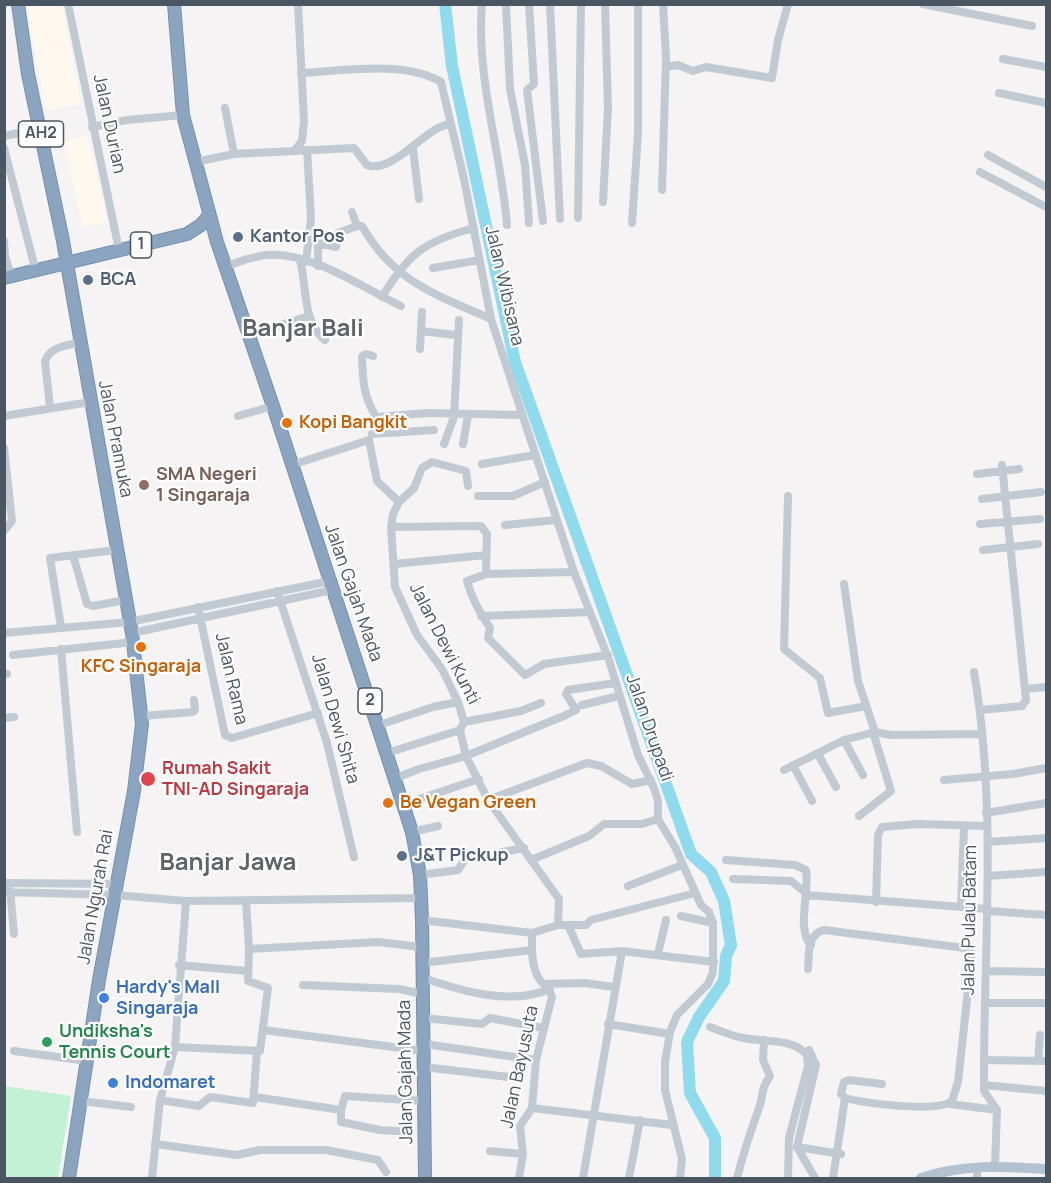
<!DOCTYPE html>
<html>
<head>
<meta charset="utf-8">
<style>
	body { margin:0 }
	#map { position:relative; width:1051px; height:1183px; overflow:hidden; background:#f5f3f3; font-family:Manrope,sans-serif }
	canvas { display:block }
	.frame { position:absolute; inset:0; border:6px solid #4a5661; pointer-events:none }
</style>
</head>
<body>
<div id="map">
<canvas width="1051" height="1183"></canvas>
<div class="frame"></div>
</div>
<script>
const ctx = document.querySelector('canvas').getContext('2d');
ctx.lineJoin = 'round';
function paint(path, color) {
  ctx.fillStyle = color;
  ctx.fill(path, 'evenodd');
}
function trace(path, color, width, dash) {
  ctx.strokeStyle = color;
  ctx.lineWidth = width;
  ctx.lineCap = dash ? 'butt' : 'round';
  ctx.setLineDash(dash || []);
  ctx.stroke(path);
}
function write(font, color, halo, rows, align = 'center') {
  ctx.font = font + ' Manrope,sans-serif';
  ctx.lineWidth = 4.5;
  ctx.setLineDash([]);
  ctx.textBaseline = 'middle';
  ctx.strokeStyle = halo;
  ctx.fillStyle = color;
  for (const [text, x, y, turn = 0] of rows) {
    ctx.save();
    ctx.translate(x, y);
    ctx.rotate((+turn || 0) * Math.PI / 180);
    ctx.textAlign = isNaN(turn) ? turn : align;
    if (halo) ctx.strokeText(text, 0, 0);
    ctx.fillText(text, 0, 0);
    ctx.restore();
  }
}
const commercial = new Path2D(`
	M26,5H62L81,104L46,110Z
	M88,136L107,222L83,227L64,142Z`);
const green = new Path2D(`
	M4,1086L71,1096L58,1178H5Z`);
const river = new Path2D(`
	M445,4L452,66L515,362L691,854L711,872L724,901L731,945L726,956L724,981L699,1017L687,1042L690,1093L715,1138V1178`);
const minor = new Path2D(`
	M68,4L119,250
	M482,4C476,80 501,151 507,225
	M506,4L510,89L525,165L529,223
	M529,4L534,84L527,90L543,221
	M550,4L560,219
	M923,4L1032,26
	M1003,59L1046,67
	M666,67L678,65L693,71L706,67L772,78L778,40L788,4
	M301,73C341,71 406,60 441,82L464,179L491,319L574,572L486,574L467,581C472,600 480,612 490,628L488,638L525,675L544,664L608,655
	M999,93L1046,103
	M225,108L234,154
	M92,127L127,120L183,115
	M4,136L40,129
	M4,148L36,272
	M413,149L419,199
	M295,150L302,141L304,121L298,4
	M988,155L1046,187
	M195,162L234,154L354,148L367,165C394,175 429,123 449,125
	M980,172L1046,207
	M662,190L666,58L663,4
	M603,202L608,108L605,4
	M352,212L357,226H362C394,282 435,294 491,319
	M578,218L581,4
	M632,223L638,133V4
	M4,241L5,256L11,276
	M300,260C307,286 302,322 325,340
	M306,262L311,218L307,150
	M226,266C239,262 253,256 267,255C311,251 363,288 401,306
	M318,266V243L336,247L338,233L357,226
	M433,268L480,260
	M382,297C408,254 424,241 474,228
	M421,331L456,335
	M249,335L309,316
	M420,349L422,312
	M373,356L366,354L362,356C363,382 363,395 376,417
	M50,407L45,361C51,346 66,346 80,342
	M4,416L90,402
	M238,416L273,406
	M376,417L428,413L522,415
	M372,434L434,430
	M369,440L377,481L399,502
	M444,444L454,417L459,320
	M463,444L468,415
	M4,448L12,521L4,531
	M482,464L535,455
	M292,465L369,440
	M977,474L1019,469
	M468,486L466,471L432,462L422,468L414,488L399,502L393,514L391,527L395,587L417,635L442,669L458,702L464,722L460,730L466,756L488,800L559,899L558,925
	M478,496H513L545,482
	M788,496L784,649L820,678L828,713L866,706
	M982,499L1041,492
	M980,524L1040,519
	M505,525L556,520
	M391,527L481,526L487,534L486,574
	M983,550L1038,544
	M73,555L87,604L93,606L125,600
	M394,564L486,555
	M574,572L609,660L638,755L654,788L658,801V819L675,847L701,905L709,912L713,923V972L708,984L677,1015L670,1032L665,1062V1090L682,1159L680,1178
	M844,584L858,681L875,732L891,735L982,734
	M277,591L327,743L354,857
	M198,607L225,735L232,738L318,713
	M481,616L590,612
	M61,627L50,558L116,550
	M4,633L129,622L330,581
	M132,633L332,590
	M61,649L77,832
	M13,655L133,642
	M974,672C998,811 983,951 984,1091L997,1110L995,1165
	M4,674H7
	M1025,689L1046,687
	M582,705L619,696
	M981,710L1022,706L1026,700L1002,465
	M142,716L193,712L195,710L194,700
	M4,718L14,717
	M464,722L521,711L541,703
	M379,725L433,707L458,702
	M844,740L863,775
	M387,753L460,730
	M818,754L836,787
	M793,765L812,801
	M784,770L844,740L875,732
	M396,778L419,769L466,756L566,715L576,710L566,694L568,690L615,683
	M944,780L1013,774L1046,768
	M488,800L587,763L601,766L632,784L651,780
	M404,804L479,779
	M986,813L1046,803
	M859,816L891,791L873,732
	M412,832L438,826
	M988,842L1046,838
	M531,860L589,836L604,824H642L658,819
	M726,860L795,865L806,870C810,890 796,930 811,945
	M420,875L458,870L465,859L524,848
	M988,876L1046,872
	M733,879L791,881L806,893
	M4,883L118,884
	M628,886L682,865
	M10,889L14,934
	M4,892L116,895L186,901L421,898
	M806,895L988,909
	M876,902L878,835L882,827L918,824L987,826
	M961,907L964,826
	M988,911L1046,915
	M681,916L713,923
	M422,920L532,933L558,925H586L591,920L695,893
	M568,925L581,954L622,951L714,962
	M249,949L378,942L421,947
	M658,954L666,920
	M422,963L532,950
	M179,965L247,971
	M808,969C809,954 807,934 824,930L965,948L972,953L958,1082L952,1101C938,1113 864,1103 845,1098
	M987,971L1046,972
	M423,978C462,991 510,1006 550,989
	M544,984L584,983L614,987
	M303,985L399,989L423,994
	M986,1003H1046
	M424,1018L482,1024L490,1018L543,1028
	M608,1024L670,1034
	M710,1027C721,1031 732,1036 743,1038C763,1042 793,1038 807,1055L808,1066L789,1138L788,1178
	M263,1030L424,1051
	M425,1044L536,1060
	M175,1047L260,1051L268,988L248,981L249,949L246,901
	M809,1050L816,1065L797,1147L815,1178
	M14,1051L87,1061
	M985,1060L1046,1061
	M1038,1061L1040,1035
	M424,1067L517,1078
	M984,1085L1046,1091
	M255,1097L341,1110L345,1096L423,1101
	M160,1100L199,1106L210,1097L253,1103L257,1051
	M81,1101L131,1107
	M950,1104L997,1110
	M532,1108L672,1125
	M341,1110V1122L380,1130L411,1132
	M155,1144L237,1155L260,1150H326L378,1160L386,1172
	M797,1147L841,1154
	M490,1151L523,1154
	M977,1167V1178
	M152,1178L160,1100L175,1047L186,901
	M519,1178L523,1154L520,1126L532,1108L536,1060L552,997C549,988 543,985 538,977C531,964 532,948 532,933
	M583,1178L622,951
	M629,1178L640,1120
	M737,1178C743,1155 750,1133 758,1111C764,1096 760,1090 770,1076L763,1060L764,1040
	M833,1178L845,1098L841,1094L844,1082L849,1080L882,1084`);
const major = new Path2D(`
	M921,1178C962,1164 1004,1166 1046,1169`);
const highway = new Path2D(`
	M18,4L28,74L63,241L132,633L142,724L134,791L99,980L69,1178
	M174,4L183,115L217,242L273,406L412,832L420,875L422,920L425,1178
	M4,278L187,234L201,225L209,215`);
const markers = [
	[238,237,6,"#5c6f8a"],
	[88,280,6,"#5c6f8a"],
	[287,423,6,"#e8710a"],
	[144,485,6,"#8d6e63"],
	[141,647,6,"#e8710a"],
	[148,779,8,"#e0444e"],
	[388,803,6,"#e8710a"],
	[402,856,6,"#5c6f8a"],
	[104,998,6,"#3f7fe0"],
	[47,1042,6,"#2e9e5b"],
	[113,1083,6,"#3f7fe0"]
];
const shields = [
	[41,134,45],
	[141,245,21],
	[370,701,24]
];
const shieldNames = [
	["AH2",41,134],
	["1",141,245],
	["2",370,701]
];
const streetNames = [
	["Jalan Durian",109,124,78],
	["Jalan Wibisana",504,286,77],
	["Jalan Pramuka",115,439,79],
	["Jalan Gajah Mada",353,593,71],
	["Jalan Dewi Kunti",444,644,63],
	["Jalan Rama",231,679,77],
	["Jalan Dewi Shita",335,719,74],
	["Jalan Drupadi",649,728,71],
	["Jalan Ngurah Rai",96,897,-80],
	["Jalan Pulau Batam",970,920,-89],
	["Jalan Bayusuta",520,1067,-78],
	["Jalan Gajah Mada",406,1072,-91]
];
const serviceNames = [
	["Kantor Pos",250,237],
	["BCA",100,280],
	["J&T Pickup",414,856]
];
const foodNames = [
	["Kopi Bangkit",299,423],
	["KFC Singaraja",141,667,"center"],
	["Be Vegan Green",400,803]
];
const educationNames = [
	["SMA Negeri",156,475],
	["1 Singaraja",156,496]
];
const healthNames = [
	["Rumah Sakit",162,769],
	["TNI-AD Singaraja",162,790]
];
const shopNames = [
	["Hardy's Mall",116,988],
	["Singaraja",116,1009],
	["Indomaret",125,1083]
];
const leisureNames = [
	["Undiksha's",59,1032],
	["Tennis Court",59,1053]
];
const districtNames = [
	["Banjar Bali",303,329],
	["Banjar Jawa",228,863]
];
paint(commercial, '#fdf9ef');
paint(green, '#c3f1d5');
trace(river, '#90daee', 12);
trace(highway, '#7690ad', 14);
trace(minor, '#c1cad2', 8);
trace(major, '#b3c2d1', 10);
trace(highway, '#8ba5c1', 12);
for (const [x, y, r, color] of markers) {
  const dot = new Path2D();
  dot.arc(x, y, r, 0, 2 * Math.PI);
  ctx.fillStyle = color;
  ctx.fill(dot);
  trace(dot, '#fff', 2);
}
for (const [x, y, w] of shields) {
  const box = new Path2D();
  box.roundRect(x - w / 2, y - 13, w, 26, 4.5);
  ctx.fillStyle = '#fff';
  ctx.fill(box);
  trace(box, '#4a5661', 1.5);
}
write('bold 16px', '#4a5661', null, shieldNames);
write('18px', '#4a5661', '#fff', streetNames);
write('bold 18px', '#4e5e75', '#fff', serviceNames, 'left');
write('bold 18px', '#c56008', '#fff', foodNames, 'left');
write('bold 18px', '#785e54', '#fff', educationNames, 'left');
write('bold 18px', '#be3a42', '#fff', healthNames, 'left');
write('bold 18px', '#366cbe', '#fff', shopNames, 'left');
write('bold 18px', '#27864d', '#fff', leisureNames, 'left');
write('bold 24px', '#5f6368', '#fff', districtNames);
</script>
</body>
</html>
